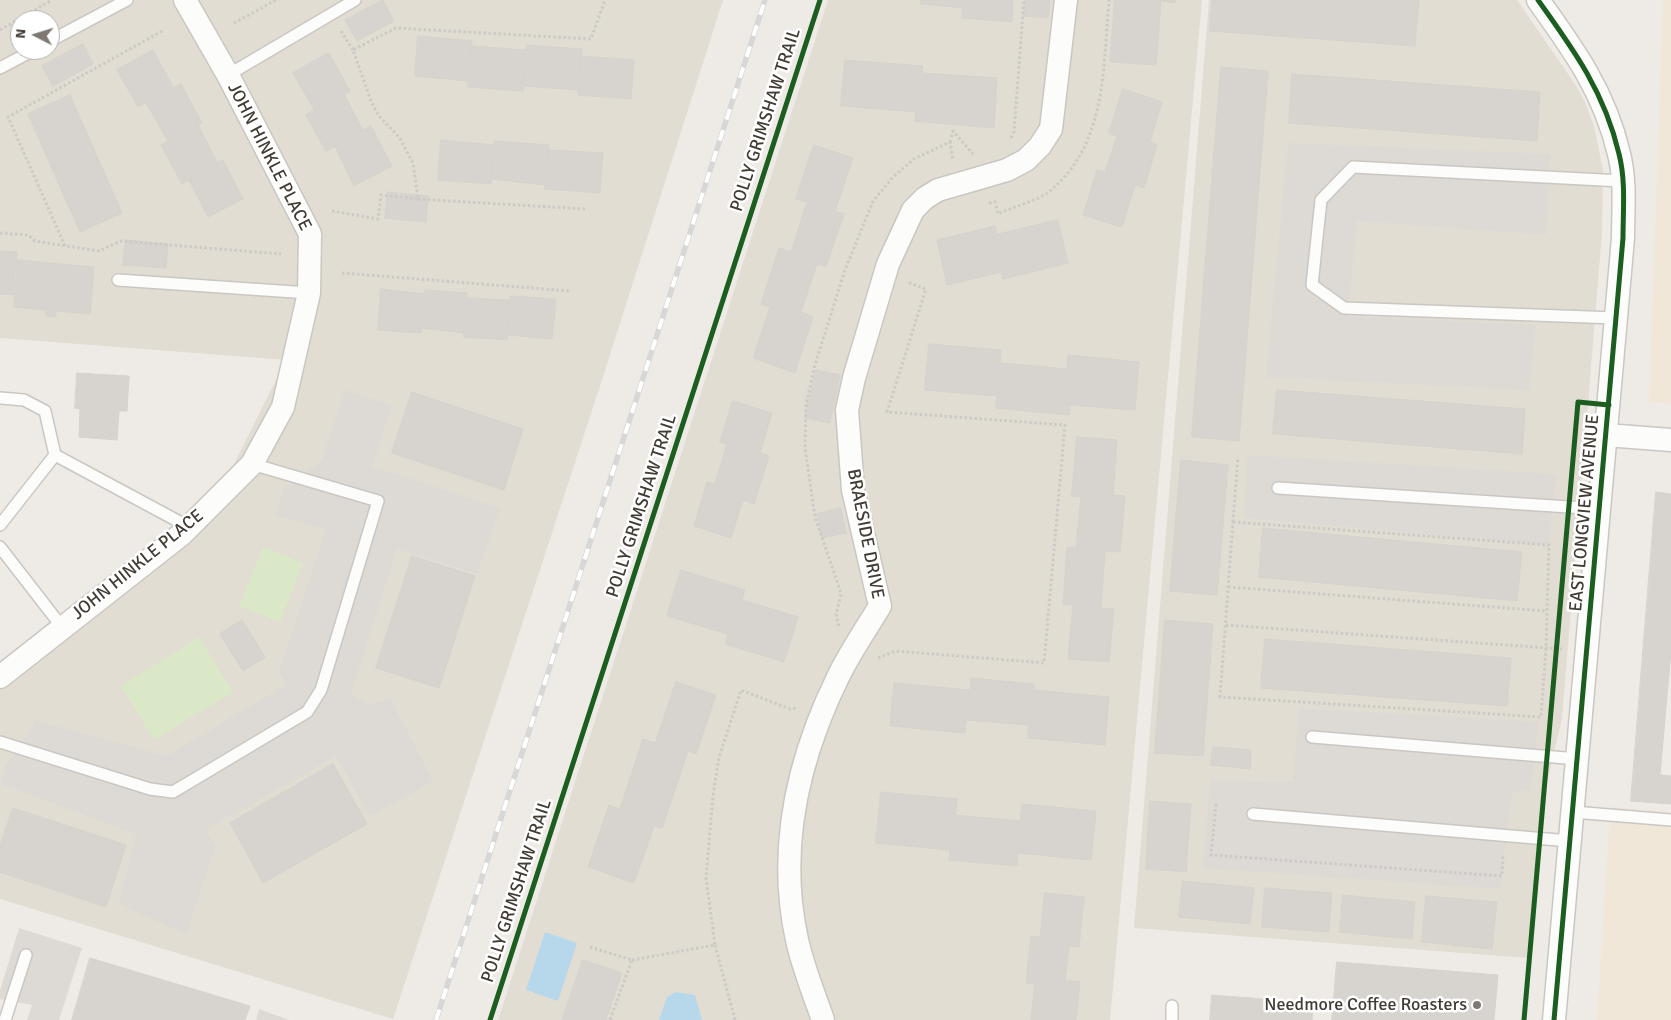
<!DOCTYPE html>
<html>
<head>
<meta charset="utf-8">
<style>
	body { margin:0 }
	#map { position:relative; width:1671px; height:1020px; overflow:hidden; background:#eeebe6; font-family:Signika,sans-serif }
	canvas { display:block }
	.north { position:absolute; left:10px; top:10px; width:50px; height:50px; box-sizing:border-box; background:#fff; border:1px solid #b3b1ae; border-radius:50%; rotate:275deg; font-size:14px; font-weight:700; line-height:20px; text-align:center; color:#423c34 }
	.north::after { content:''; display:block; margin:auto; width:18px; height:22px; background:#7e7972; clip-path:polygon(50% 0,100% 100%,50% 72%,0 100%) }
</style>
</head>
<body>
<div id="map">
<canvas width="1671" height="1020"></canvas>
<div class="north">N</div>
</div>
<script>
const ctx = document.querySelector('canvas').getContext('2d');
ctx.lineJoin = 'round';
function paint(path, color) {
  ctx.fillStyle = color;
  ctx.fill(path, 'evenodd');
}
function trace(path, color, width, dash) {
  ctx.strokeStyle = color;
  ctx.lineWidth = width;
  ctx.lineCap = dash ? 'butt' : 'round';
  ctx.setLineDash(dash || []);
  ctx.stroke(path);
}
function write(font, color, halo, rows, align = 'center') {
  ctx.font = font + ' Signika,sans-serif';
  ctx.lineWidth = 5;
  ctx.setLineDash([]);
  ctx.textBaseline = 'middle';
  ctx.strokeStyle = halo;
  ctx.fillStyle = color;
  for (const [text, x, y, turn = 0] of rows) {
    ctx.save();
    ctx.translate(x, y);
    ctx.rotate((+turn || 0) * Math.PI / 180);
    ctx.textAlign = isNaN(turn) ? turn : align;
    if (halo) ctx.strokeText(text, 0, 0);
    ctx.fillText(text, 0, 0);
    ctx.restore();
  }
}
const residential = new Path2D(`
	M0,0H723L601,383L393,1019L0,899V672L99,584L224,484L286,360L0,338ZM20,20H50V50H20Z
	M828,0H1202L1110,1020H498Z
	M1209,0H1517L1575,84L1585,102L1594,126L1603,170L1602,233L1562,719L1545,791L1528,958L1134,928Z`);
const commercial = new Path2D(`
	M1663,0H1671V404L1649,402Z
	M1610,807L1671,812V1020H1597Z`);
const green = new Path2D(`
	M263,547L303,563L280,622L239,606Z
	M199,637L233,692L154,740L121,686Z`);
const parking = new Path2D(`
	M1288,143L1550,154L1546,235L1357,221L1348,316L1536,325L1529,390L1266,377Z
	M345,390L392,405L372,466L500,508L477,574L397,549L351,693L368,705L390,698L433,781L370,816L336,756L206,830L215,847L186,934L119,904L136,834L1,784L6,765L37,721L166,756L286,685L279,672L326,530L276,515L284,488L322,460Z
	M1247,455L1556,474L1549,545L1244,518Z
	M1299,708L1539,722L1530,790L1512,792L1500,889L1203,868L1210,780L1293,782Z
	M19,928L82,948L59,1020H27L32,1005L0,999V991Z
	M259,1009L289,1020H256Z`);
const water = new Path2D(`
	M545,932L577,943L558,1001L526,990Z
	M676,992L695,995L702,1020H659L667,997Z`);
const building = new Path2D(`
	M383,0L394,21L357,41L345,20Z
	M921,0H1013L1012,22L962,18L963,8L921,4Z
	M1025,0H1050L1048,18L1024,16Z
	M1115,0H1175V3L1161,1L1156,65L1110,62Z
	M1212,0H1419L1415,46L1210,31Z
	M418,36L472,41L468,81L415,76Z
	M83,44L93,64L53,86L42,66Z
	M527,45L582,49L578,90L524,86Z
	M471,46L526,50L523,91L468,87Z
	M153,50L173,87L138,107L117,70Z
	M329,53L350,91L315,111L293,73Z
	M581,56L634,60L631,99L578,95Z
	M845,60L923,66L922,73L997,78L994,128L915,121L916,112L841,106Z
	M1221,67L1268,71L1239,441L1192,437Z
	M1292,74L1540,92L1537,141L1289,123Z
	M181,84L202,123L168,141L146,103Z
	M1123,89L1162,102L1150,142L1157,145L1144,188L1135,185L1122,227L1083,215L1097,170L1105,172L1117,136L1109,133Z
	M344,94L363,131L326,151L306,115Z
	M70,95L122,213L80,232L28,114Z
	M198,125L218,164L182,184L161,145Z
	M371,126L392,166L354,186L335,146Z
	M441,140L494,145L491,184L438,180Z
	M495,141L549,145L545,185L491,179Z
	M814,145L853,158L835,211L844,214L826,267L817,264L801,312L813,317L795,373L753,358L770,307L761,304L779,248L791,252L807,202L796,199Z
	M548,150L603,153L600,193L545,189Z
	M223,160L243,199L208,217L189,180Z
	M388,192L428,196L426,222L385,218Z
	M1058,220L1068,263L1003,279L1001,272L947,285L937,240L995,226L997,234Z
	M126,240L168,244L166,268L123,265Z
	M0,251L17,252L13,295L0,294Z
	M18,260L94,267L90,314L56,311V317L46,316V310L14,307Z
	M381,289L424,294L421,333L378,330Z
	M425,290L467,293L464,333L422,328Z
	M511,296L556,299L552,339L508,335Z
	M467,298L510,300L507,340L464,337Z
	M929,344L1001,350L1000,363L1067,369L1068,355L1139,362L1135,410L1070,405L1069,415L996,408L997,396L925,390Z
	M816,370L840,375L830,423L805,418Z
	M77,373L129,376L127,411H119L117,440L79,437L80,409L75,408Z
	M1277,390L1525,409L1522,454L1273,434Z
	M412,392L523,429L504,490L392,453Z
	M733,401L772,413L760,453L769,456L754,504L743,500L731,538L694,526L707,482L715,484L727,444L720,442Z
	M1077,437L1117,440L1113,495L1125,496L1120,552L1105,551L1101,608L1114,609L1109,662L1068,659L1073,605L1063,604L1067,547L1076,548L1081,497L1072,496Z
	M1181,460L1228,465L1217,595L1170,591Z
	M1656,492L1671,494V651L1660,775L1671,776V804L1631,801Z
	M841,508L846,533L822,538L817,514Z
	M1263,528L1522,552L1517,601L1259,577Z
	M412,556L475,576L439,688L376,668Z
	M681,570L745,590L742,600L798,617L784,662L725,644L728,634L667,616Z
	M242,620L265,657L243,671L220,634Z
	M1165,620L1213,624L1203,756L1155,753Z
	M1265,639L1511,658L1507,706L1261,688Z
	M971,678L1034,684V690L1109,697L1105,745L1028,738L1029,725L966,720L965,733L890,726L894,683L970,690Z
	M676,682L716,695L696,754L688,751L662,828L654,826L634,883L588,867L609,805L620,809L643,739L655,743Z
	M1213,747L1251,750L1250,769L1211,765Z
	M333,764L367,824L263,883L230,823Z
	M881,792L957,799L955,815L1020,821L1022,804L1096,811L1091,860L1018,853L1017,866L949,860L950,850L876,843Z
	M1150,801L1191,804L1186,872L1146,869Z
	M13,808L126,845L106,907L0,872V846Z
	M1183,881L1254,888L1250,924L1179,917Z
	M1265,888L1332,893L1329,932L1262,927Z
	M1045,893L1084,897L1079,947L1069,946L1065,980L1080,982L1076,1020H1031L1035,984L1026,983L1031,936L1040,937Z
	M1343,895L1415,902L1412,939L1340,932Z
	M1426,896L1497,902L1492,949L1422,942Z
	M90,958L250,1006L245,1020H72Z
	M583,960L622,973L606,1020H562Z
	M1337,962L1498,975L1494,1020H1332Z
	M1212,995L1313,1003L1312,1020H1210Z`);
const path = new Path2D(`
	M234,23L276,0
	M0,30L52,0
	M341,31L353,50
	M1011,138L1014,132L1024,0
	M950,142L953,131L973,154
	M418,199L585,209
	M989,203L995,202L998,214C1013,207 1039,200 1050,191C1107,144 1103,67 1109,0
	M332,211L378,219L381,195L418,199L413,163L399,137L378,115L371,101L353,50L396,28L591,39L605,0
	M0,233L28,235L35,241L99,251L121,241L281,254
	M65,246L8,117L164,30
	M342,273L570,291
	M1233,522L1549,545L1546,648L1541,717L1220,697Z
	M1233,522L1238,457
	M1228,587L1547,611
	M1226,625L1562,649
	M839,626L836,615L841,593L815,517L805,448L806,405L814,368L845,270L873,201L893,177L914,159L950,142L953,160
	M878,658L896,651L1044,663L1065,425L887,412L926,289L907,282
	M1216,804L1211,855L1502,876L1503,854
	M715,945L735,1020
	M590,947L632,960L610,1020
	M632,960L715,945L706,878L713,796L719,757L741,690L790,709L798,708`);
const lane = new Path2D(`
	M50,41L127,0
	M0,68L34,50
	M228,75L355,0
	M118,280L309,293
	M1616,318L1344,308L1312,285L1321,200L1353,167L1622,181
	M0,398L24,400L45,411L55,455
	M1278,488L1600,509
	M0,525L55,455L189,527
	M0,547L62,627
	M1312,737L1578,759
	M0,742L150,789L173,792L307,712L321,690L378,501L252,464
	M1573,812L1671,820
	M1253,814L1570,841
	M5,1020L26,955
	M1172,1020V1006`);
const street = new Path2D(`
	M1538,0C1574,50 1605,93 1619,154C1626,181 1623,211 1623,238L1554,1020
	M1606,435L1671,440
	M0,677L182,534L252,464L283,407L309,293L310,234L228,75L185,0
	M823,1020C814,994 803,967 797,940C777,849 798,758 839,675C851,651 866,629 880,606L853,490L847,410L854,378L888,264L913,210L925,198L938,190L1007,170L1026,160L1040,146L1051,129L1066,0`);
const rail = new Path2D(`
	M436,1020L765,0`);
const cycleway = new Path2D(`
	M1538,0C1574,50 1605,93 1619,154C1626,181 1623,211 1623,238L1554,1020
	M490,1020L820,0
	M1524,1020L1578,402L1609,405`);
const markers = [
	[1477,1005,5,"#7e7972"]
];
const streetNames = [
	["POLLY GRIMSHAW TRAIL",766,120,-72],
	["JOHN HINKLE PLACE",269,157,63],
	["POLLY GRIMSHAW TRAIL",642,506,-72],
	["EAST LONGVIEW AVENUE",1585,513,-85],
	["BRAESIDE DRIVE",865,534,79],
	["JOHN HINKLE PLACE",138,565,-39],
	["POLLY GRIMSHAW TRAIL",517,891,-72]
];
const poiNames = [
	["Needmore Coffee Roasters",1467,1005]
];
paint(residential, '#e2ddd3');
paint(commercial, '#f1e7d9');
paint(green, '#dbe8c7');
paint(parking, '#dddad6');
paint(water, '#b7d7eb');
paint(building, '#d7d4cf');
trace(building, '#d6d2cc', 1);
trace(lane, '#cac7c2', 14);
trace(street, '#cac7c2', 25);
trace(path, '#cccac6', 3, [2.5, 2.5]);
trace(lane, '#fcfcfb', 11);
trace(street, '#fcfcfb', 22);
trace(rail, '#d8d7d7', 5.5);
trace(rail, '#fff', 4, [11]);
trace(cycleway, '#1b5e20', 5);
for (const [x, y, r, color] of markers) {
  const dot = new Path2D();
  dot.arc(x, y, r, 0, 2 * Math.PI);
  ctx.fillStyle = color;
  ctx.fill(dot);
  trace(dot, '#fff', 2);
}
write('18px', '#423c34', '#fff', streetNames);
write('18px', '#423c34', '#fff', poiNames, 'right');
</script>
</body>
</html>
